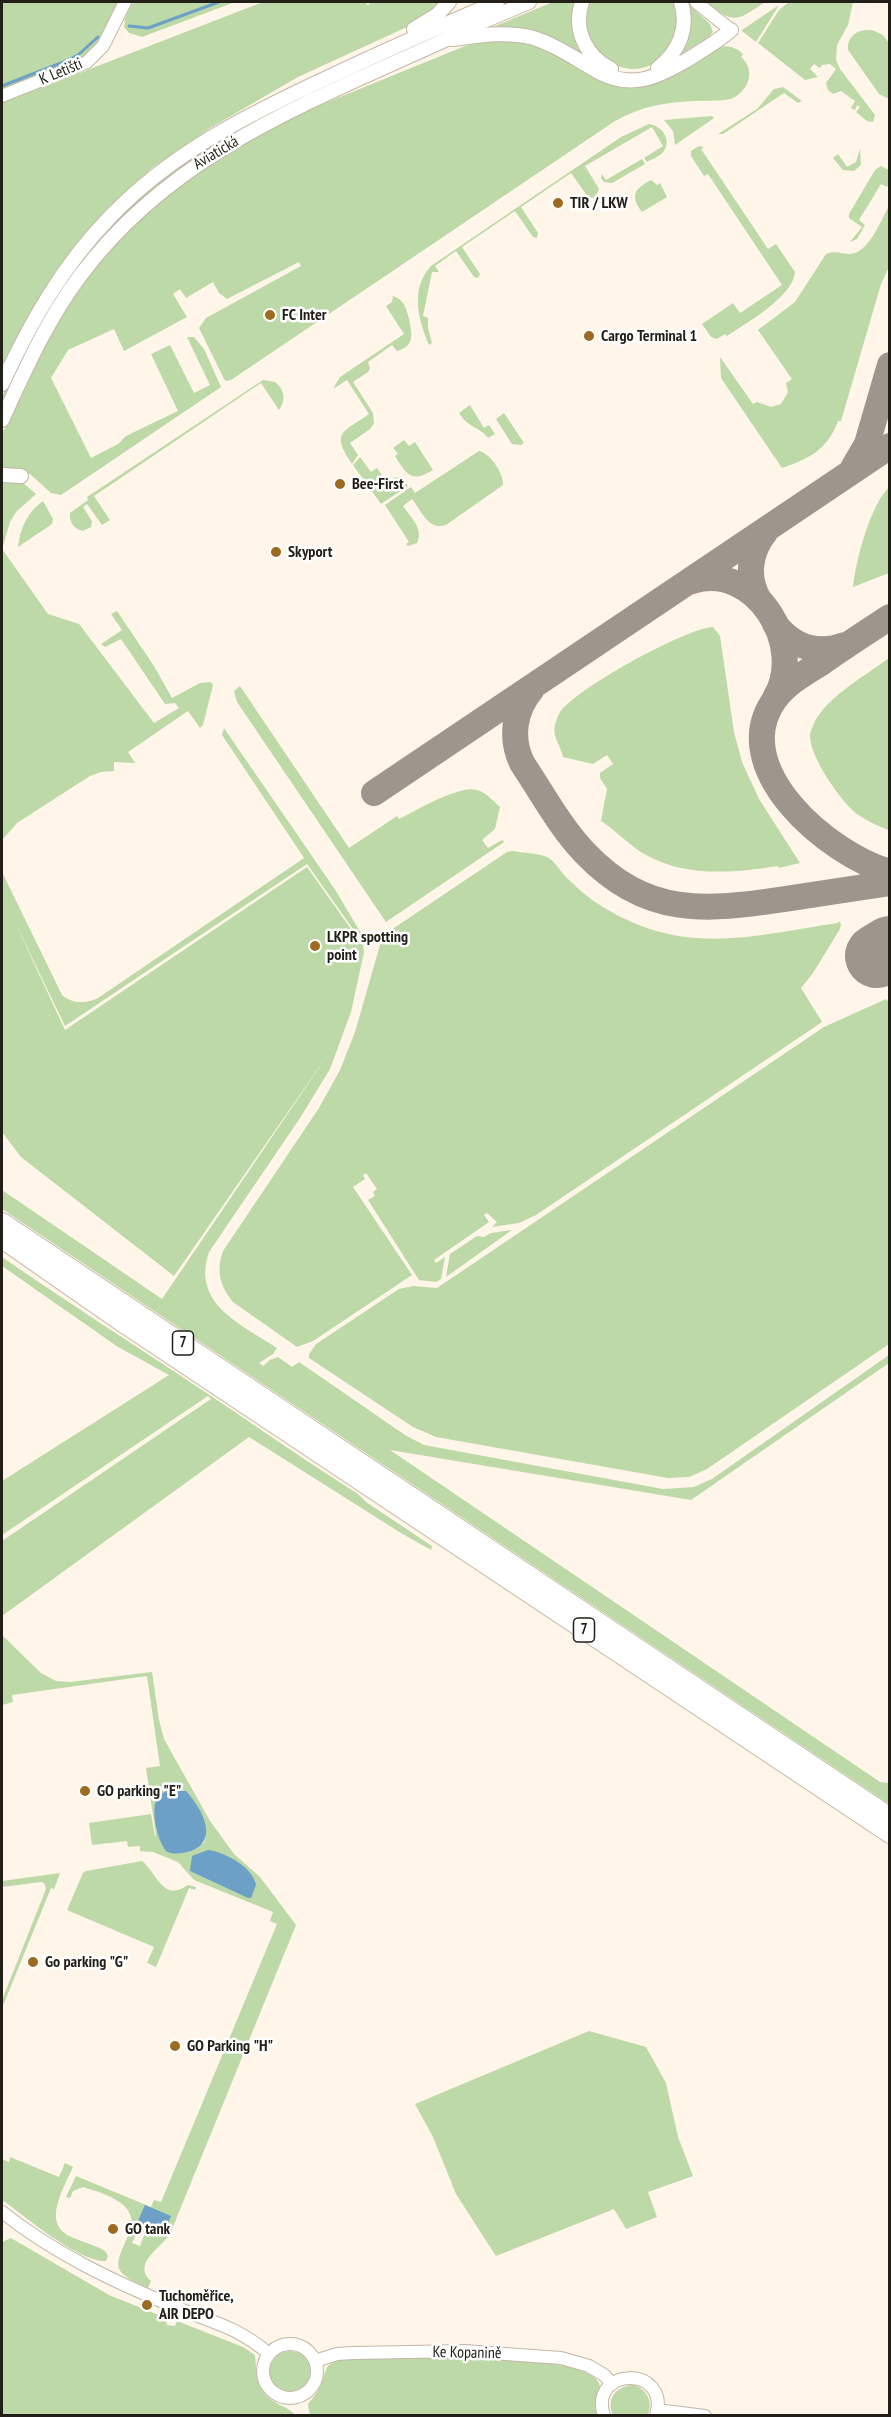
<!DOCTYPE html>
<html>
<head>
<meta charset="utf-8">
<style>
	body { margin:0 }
	#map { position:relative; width:891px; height:2417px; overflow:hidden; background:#fff5e8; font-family:"PT Sans Narrow",sans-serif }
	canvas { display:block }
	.frame { position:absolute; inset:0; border:3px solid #221e18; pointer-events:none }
</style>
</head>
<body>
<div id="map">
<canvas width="891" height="2417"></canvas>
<div class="frame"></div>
</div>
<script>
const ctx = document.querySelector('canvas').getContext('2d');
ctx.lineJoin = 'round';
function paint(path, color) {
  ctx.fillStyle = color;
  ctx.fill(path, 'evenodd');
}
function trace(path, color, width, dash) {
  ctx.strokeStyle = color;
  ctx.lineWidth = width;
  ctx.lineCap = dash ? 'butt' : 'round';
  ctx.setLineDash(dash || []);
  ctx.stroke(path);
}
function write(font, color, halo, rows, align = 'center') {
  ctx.font = font + ' "PT Sans Narrow",sans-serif';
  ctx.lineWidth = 5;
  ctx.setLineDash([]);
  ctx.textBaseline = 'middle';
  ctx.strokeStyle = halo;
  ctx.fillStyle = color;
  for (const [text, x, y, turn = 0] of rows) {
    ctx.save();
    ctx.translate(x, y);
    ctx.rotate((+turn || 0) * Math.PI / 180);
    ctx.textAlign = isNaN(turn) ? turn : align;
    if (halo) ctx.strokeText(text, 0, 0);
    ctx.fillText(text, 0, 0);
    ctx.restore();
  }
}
const green = new Path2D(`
	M2,2H119L99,42L78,61L2,91Z
	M133,2H235L142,37L129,33L124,27L125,18Z
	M263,2H366L367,5L370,4L368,2H443L420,21L298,77L212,127L152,168L111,206L76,245L33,310L2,367V103Z
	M512,2H520L272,113C202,150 136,193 87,257C75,273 67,292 58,309C39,342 20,375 2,408V397L17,364L69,274L96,240L146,189L236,127L413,43Z
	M553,2H578L587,57L488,29Z
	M588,2H675C689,49 644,91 601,56C592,49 585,36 584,24C583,17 587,8 588,2Z
	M706,2H765C737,21 734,25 706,2Z
	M789,2H853L848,25L837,45L836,60L840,69L875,115L873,122L867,121L856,112L860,107L857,105L855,110L851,108L855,101L841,91L833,94L828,90L826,83L836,69L830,64L822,65L820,68L814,64L810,69L818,77L805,80L758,43L779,10Z
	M689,5L710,24L713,32L709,37L679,55Z
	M779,5L756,42L742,31V30Z
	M872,30L883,35L889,43V99L879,94L848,50C847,35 858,29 872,30Z
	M496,40C543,42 580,65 622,84L717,47C727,45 736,47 743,54L741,57C756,70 749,90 733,98C722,102 707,100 696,101C667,102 641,106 615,121L231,380L226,381L224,379L199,328L206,318L301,266L299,262L227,299L219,293L213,282L186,298L180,289L173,294L187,317L124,351L114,329L68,350L51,378L91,458L118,444L126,436L178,411L151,354L170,345L194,393L210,385L187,337H194L204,349L221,387L61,495L51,493L30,474L2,472V434L59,319L97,264L154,204L222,155L313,108L465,46Z
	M783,87L802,101L798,103L784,93L723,134H718L757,109L774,89Z
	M712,116L714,118L675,145L673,131L664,120Z
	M649,124C661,126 672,138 664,151C661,156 652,159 647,162L644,158L663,146L652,127L585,166L599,189L595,198L588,197L571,173L521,207L538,233L537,238L533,237L515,211L462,247L480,274L478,278L474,277L456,251L435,266L439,272H432L423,316L428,318V328L432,343L429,345C418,319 410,289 431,266L621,137Z
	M699,146L704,147L701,149L768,249L776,244L795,272C793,297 746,323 727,336L725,334L717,339L711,337L702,324L733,303L740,313L782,285L708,174L704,176L691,156V151Z
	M860,149L861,165L854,171L843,170L833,158L838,154L847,167L856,162Z
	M642,159L645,164L612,183L604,182L601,178L602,174L606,180Z
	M881,166L889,170V184L887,187L881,184L859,220L865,225L857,239L850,242L862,227L849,218V214L875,170Z
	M651,180L657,185L660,183L667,197L642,212C630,196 634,189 651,180Z
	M889,206V267L881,284L841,421H838C828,449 809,459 782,468L721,378L720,357L753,404L757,402L771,407L781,404L788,392L786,383L792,379L758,330L795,302L826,254C835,250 841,254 850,254C869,253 881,220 889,206Z
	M393,296C405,300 406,308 409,319C412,334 415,346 397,351L392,345L368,362L370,368L368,372L353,382L373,413L374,423L370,429L350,443L358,455L352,464C330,431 343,433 369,414L347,380L333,389L340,377L404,334L386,306L392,302Z
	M263,380L275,382C285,390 286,400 279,410L261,383L94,496L110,520L102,525L87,504L83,507L92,521L91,527L83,531C73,529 69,521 70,513L88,500L87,497Z
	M470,405L484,428L489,425L495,434L488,438C479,426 468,428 459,413Z
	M504,413L524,443L521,445L512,444L496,419Z
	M404,440L409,446L415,442L433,470C411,483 408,476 395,456L398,454L393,448Z
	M479,451C490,453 504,474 503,485L446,525C428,531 422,511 412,499L403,506C411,518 424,529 417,543L408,546L406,544L409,542L385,505L411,487L415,493Z
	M360,457L371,472L377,468L387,482L393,478L401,477L408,486L381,504L353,465Z
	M2,481L23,483L36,494L16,512L10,522L2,549L48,614L79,624L154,723L179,708L175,703L165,704L121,639L105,647L101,644L122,630L111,614L117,611L154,666L172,698L200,683L211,682L213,685L203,725L200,728L188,711L128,752L135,763L114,762V771L101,772L90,776L17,823L2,840Z
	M889,487V573L853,587C856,560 870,506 889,487Z
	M43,501L53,519L52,524L18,547C20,529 27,512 43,501Z
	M713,627L720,636L734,732L742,762L759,799L800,863L779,868L778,866C733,873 682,878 641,852C627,843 614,829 601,821L607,789L600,778V773L613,764L607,755L593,764L563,757C560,741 548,736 559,714C571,691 686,628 713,627Z
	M889,658V830C879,827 866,820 857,814C841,802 810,757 810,736C810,732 814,723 816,719C833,693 865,676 889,658Z
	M240,686L349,848L397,816L399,819C415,811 460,784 477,790C486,792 493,801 500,807L495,829L482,840L488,848L502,840L504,842L386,922L237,702L234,691Z
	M224,728L336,891L362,935L364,952L351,1012L330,1069L300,1118L209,1252C191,1304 241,1324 277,1348L273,1354L259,1363L263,1366L270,1360L278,1357L292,1367L299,1362L405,1435L424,1445L663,1489L694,1487L712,1479L889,1355V1363L691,1500L390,1450L880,1782L889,1783V1804L2,1209V1190L162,1299L331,1050L174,1276L21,1157L2,1132V872L62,995C73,1004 86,1004 98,998L304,858L222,735ZM307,864L360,939L357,943L358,939L307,867L65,1030L12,916L65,1026Z
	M513,851C523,853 539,853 549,858C554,861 560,870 564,875C576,887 588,898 603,907C684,957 751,936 838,923L839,921L841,924L840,929L813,973L801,988L822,1022L536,1215L519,1223L492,1227L497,1222L487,1213L484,1215L489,1222L434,1260L436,1263L445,1257L441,1279L436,1282L419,1280L368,1200L375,1196L373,1192L377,1189L366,1173L363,1175L365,1179L353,1187L412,1275L313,1341L297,1347L233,1302C220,1286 216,1271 223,1251L319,1108L340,1070L355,1032L382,938L388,932L507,852Z
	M886,999L890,1004L889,1344L707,1469L689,1477L668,1478L436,1437L413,1427L309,1358V1354L316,1344L399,1289L413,1286L437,1288L824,1027Z
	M512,1230L446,1277L450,1254L477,1236L484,1237L491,1233Z
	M2,1257C67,1302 133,1344 199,1388C252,1423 304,1460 358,1494L366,1502L432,1546L431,1550L401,1533L249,1437L2,1616V1541L211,1399L208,1396L2,1535V1481L169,1375L118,1347L2,1266Z
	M2,1635L41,1673L56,1681L70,1682L152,1672L159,1720L164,1739L210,1821L234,1854L260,1877L296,1925L170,2234C162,2247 131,2264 151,2281L148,2288C108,2270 115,2267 131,2229L137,2232L132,2243L140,2246L145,2233L131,2228C137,2202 102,2193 83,2187L73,2191L70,2198L66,2197L76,2176L151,2207L154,2200L161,2202L277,1924L270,1921L273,1912L194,1880L178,1862L153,1852L140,1851V1846L128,1847L127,1841L92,1845L89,1823L151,1814L155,1836H156L146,1768L160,1766L147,1676L12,1695L13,1702L2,1705ZM182,1789C196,1797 211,1828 204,1843C192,1848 180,1856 167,1852Z
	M142,1861C157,1873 163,1903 188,1885L196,1887L195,1890L189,1888L156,1967L147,1963L154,1947L67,1910L83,1873L86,1871Z
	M60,1873L54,1889L51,1888L2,2008V2000L46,1889L44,1883L41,1882L2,1887V1881Z
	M589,2031L646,2047L666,2083L678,2137L693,2176L648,2192L657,2217L626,2229L614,2209L496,2256L456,2194L433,2137L415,2104Z
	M10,2157L59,2177L65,2163L73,2167C66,2183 46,2216 62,2231C73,2241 93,2243 105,2251L108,2256L106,2261C81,2263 25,2217 4,2201L2,2202V2159L9,2162Z
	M11,2238L109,2295L166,2318L167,2325L175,2326L177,2321L243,2347L255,2355C257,2375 255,2391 275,2402C283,2407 289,2408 295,2415H2V2242Z
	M269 2372a21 21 0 1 1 42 0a21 21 0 1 1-42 0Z
	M454,2357C479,2357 588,2359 599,2383C602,2391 597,2406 596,2416H310L308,2404C312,2399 318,2392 321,2385C328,2367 323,2364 345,2359Z
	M633,2385C647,2389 653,2401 648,2415H613C606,2400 615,2386 633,2385Z`);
const water = new Path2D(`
	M170,1789L186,1791C200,1806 221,1840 191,1851C183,1853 176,1855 167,1852C158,1843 149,1808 158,1797C161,1793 166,1792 170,1789Z
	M208,1850C225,1852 253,1867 256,1885L251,1898H248L190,1871L192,1856Z
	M145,2205L171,2216L164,2234L137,2223Z`);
const stream = new Path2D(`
	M129,26L148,28L219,2
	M2,86L66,61L78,55L98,37`);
const taxiway = new Path2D(`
	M853,468L867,444L890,365
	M692,581C755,561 807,646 775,698
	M759,600C746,577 749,552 766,531
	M890,617C867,632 844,647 821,663C805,673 787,683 775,699C725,768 829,855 890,872
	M775,624C793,647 818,655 845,645
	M532,689C514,710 510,738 522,763C542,793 560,827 585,853C646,917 705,911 785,899C820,894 855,888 890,883
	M374,793L890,446`);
const runway = new Path2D(`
	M877,956L890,948`);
const tertiary = new Path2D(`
	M696,2L731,30
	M2,96L87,62L103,46L125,2
	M2,2212C53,2253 115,2282 175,2307C212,2322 238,2327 269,2354
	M263 2371a27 27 0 1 1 54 0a27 27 0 1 1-54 0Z
	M315,2361L337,2354L353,2353L464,2351L561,2358L589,2366L604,2375L612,2384
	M657,2410L705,2416
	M604,2416C588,2366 671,2365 656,2416`);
const secondary = new Path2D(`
	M582,2C573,29 585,56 611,69
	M414,29L437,15L449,2
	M452,39C478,36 504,31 530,37C555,44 577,60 599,72C631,89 656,78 685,61C701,51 716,43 731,30
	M658,68C679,52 689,28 681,2
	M2,384C30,323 63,265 110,217C172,152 251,113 331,76C386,50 441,26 497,2
	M2,420C25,370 47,320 80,276C173,151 310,102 447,39L458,32L529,2
	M2,475L21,476`);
const motorway = new Path2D(`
	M2,1222L890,1817
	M2,1239L117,1319L890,1834`);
const markers = [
	[558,203,6,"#9c6b1f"],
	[270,315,6,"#9c6b1f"],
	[589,336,6,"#9c6b1f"],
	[340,484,6,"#9c6b1f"],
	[276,552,6,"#9c6b1f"],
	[315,946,6,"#9c6b1f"],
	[85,1791,6,"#9c6b1f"],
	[33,1962,6,"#9c6b1f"],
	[175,2046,6,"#9c6b1f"],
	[113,2229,6,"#9c6b1f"],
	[147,2305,6,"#9c6b1f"]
];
const shields = [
	[183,1343,21],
	[584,1630,21]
];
const shieldNames = [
	["7",183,1343],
	["7",584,1630]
];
const streetNames = [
	["K Letišti",61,72,-23],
	["Aviatická",216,153,-31],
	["Ke Kopanině",467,2353,1]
];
const poiNames = [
	["TIR / LKW",570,203],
	["FC Inter",282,315],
	["Cargo Terminal 1",601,336],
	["Bee-First",352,484],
	["Skyport",288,552],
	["LKPR spotting",327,937],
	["point",327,955],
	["GO parking \"E\"",97,1791],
	["Go parking \"G\"",45,1962],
	["GO Parking \"H\"",187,2046],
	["GO tank",125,2229],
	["Tuchoměřice,",159,2296],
	["AIR DEPO",159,2314]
];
paint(green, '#bcd9a7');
paint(water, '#6da0c6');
trace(stream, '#6da0c6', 3);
trace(taxiway, '#9e968c', 26);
trace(runway, '#9e968c', 64);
trace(tertiary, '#c2b6a7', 14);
trace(secondary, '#c2b6a7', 16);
trace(motorway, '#c2b6a7', 20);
trace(tertiary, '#fff', 12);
trace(secondary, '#fff', 14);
trace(motorway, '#fff', 18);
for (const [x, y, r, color] of markers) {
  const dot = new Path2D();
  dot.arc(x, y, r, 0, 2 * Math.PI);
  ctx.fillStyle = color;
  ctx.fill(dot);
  trace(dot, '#fff', 2);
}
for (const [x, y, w] of shields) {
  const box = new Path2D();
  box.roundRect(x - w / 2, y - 12, w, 24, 4.5);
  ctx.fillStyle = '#fff';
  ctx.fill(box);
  trace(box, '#221e18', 1.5);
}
write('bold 15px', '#221e18', null, shieldNames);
write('16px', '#221e18', '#fff', streetNames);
write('bold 16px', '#221e18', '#fff', poiNames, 'left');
</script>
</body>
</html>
